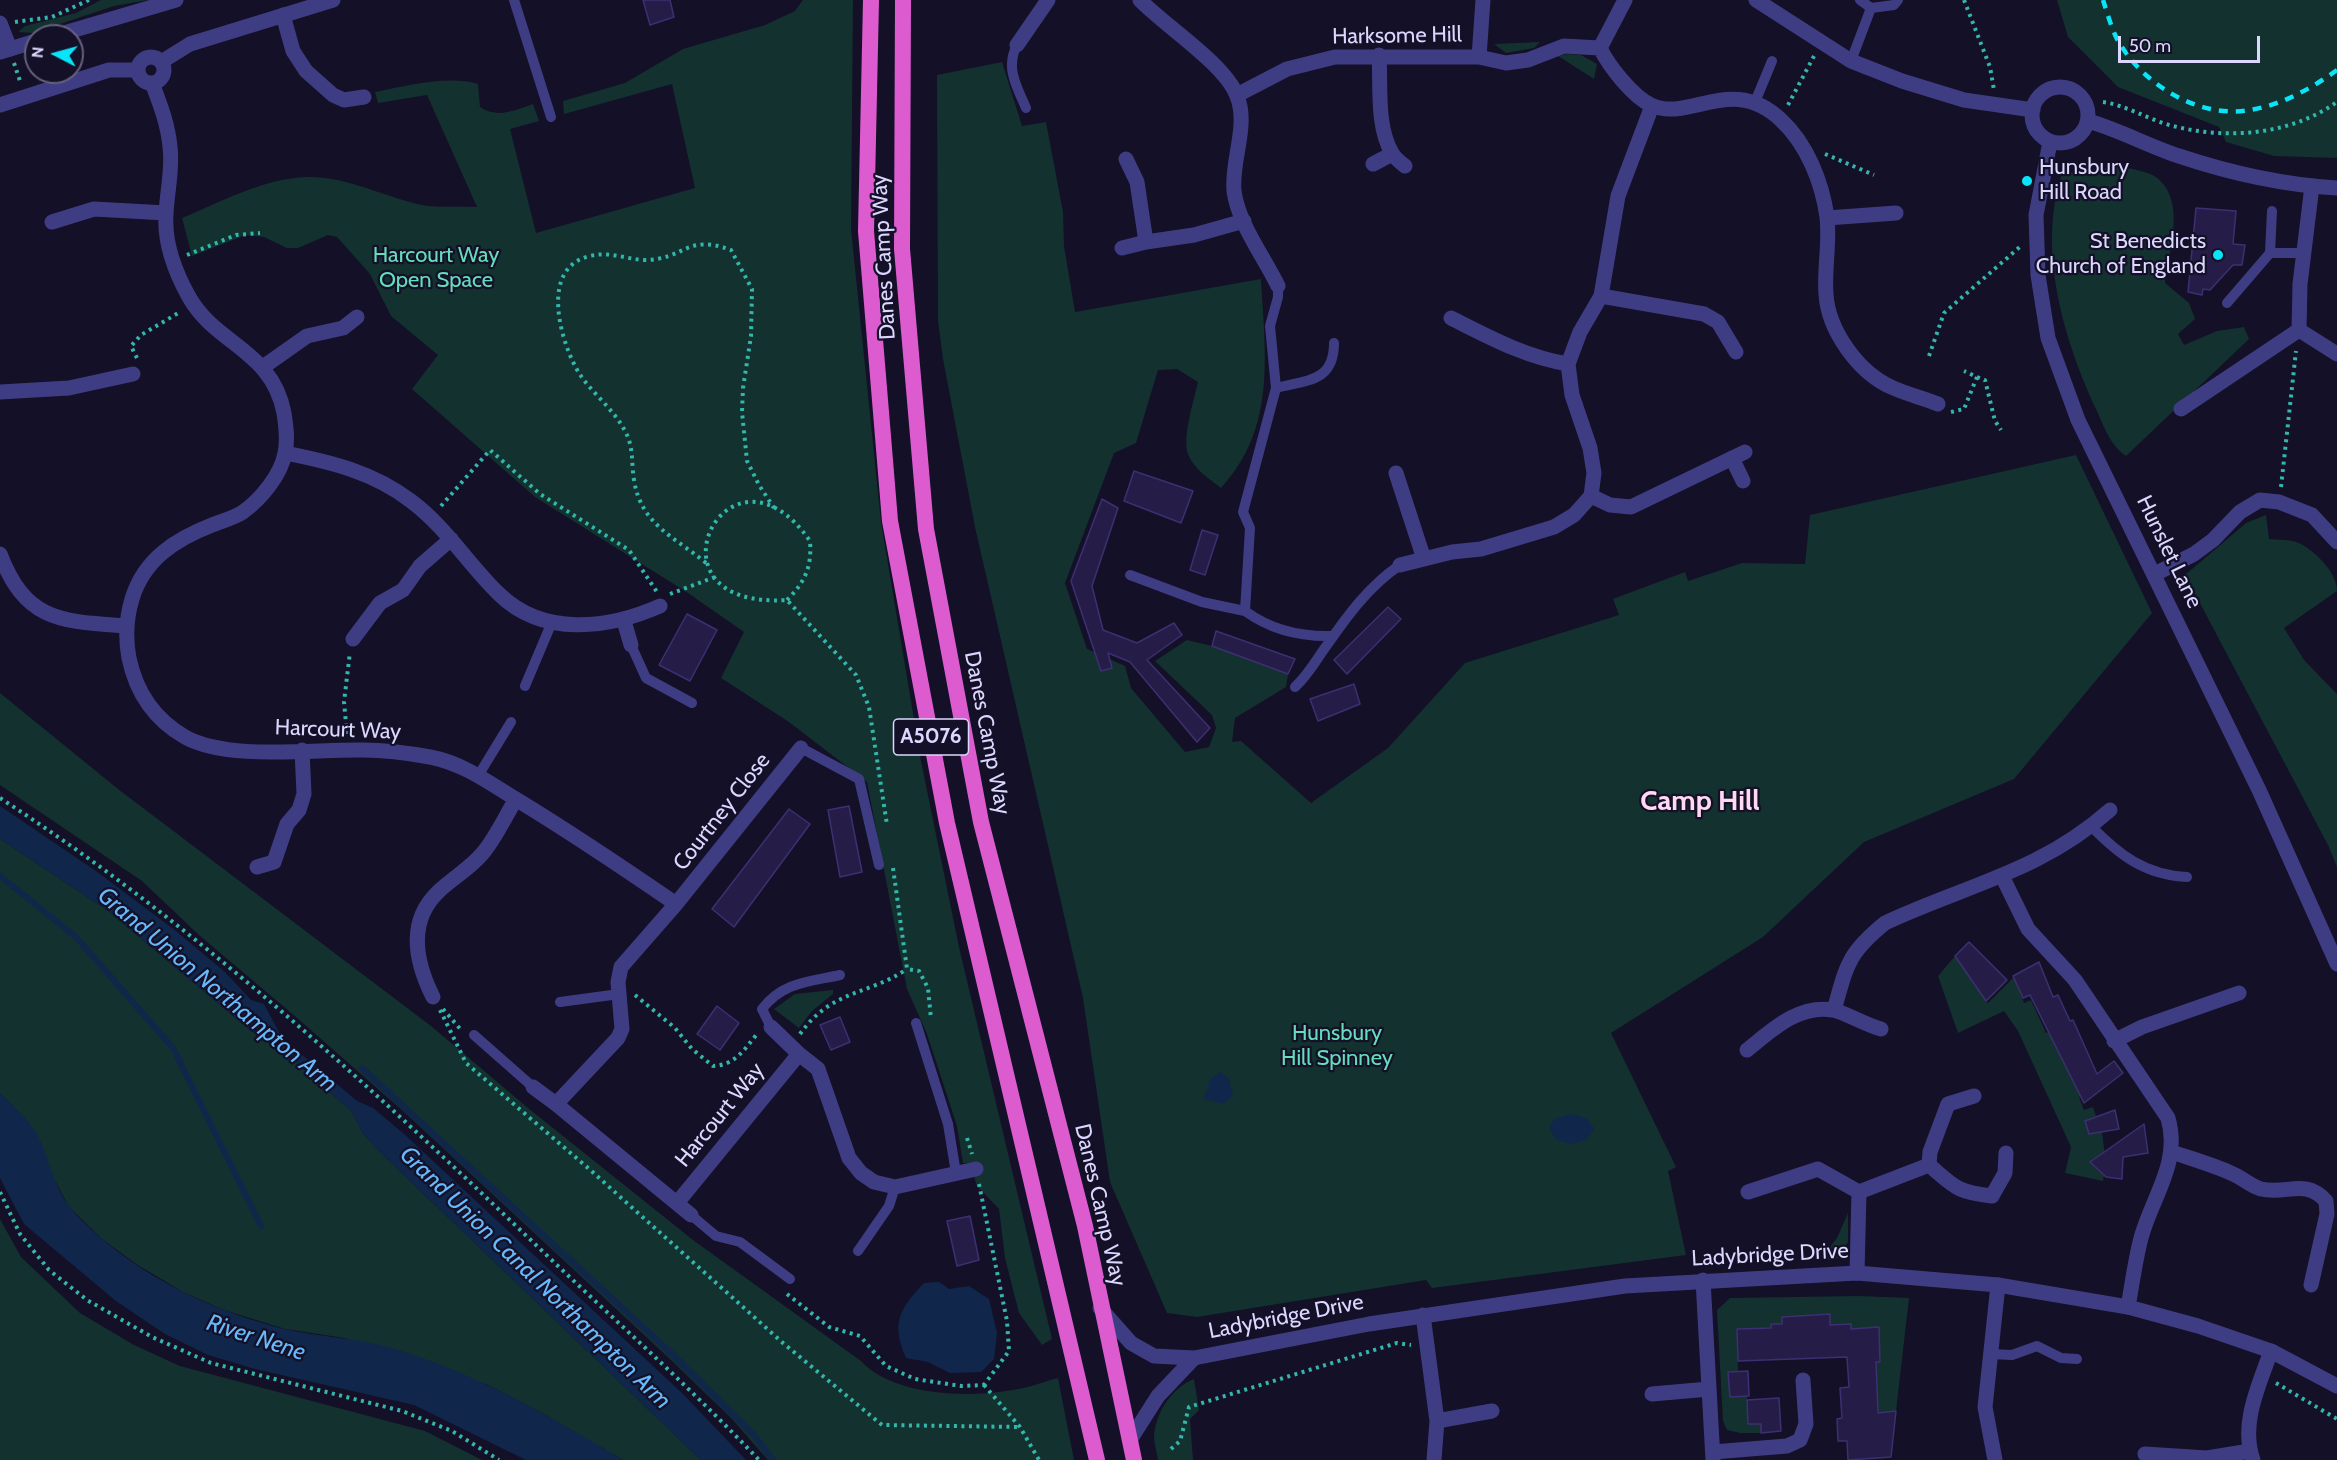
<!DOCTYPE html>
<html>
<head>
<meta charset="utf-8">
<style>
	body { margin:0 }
	#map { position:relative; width:2337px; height:1460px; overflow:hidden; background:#141027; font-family:Cabin,sans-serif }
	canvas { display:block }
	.north { position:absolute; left:24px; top:24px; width:60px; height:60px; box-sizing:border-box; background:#141027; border:2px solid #64607d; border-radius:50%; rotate:276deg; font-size:16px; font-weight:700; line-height:24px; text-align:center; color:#dbd7fe }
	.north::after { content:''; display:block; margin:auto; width:21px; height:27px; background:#09e4f8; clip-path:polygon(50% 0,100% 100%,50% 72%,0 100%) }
	.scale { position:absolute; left:2118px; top:36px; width:142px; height:27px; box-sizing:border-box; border:3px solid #dbd7fe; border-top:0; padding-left:8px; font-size:18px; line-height:21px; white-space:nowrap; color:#dbd7fe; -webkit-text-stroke:4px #141027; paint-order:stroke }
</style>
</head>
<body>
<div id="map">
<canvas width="2337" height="1460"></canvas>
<div class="north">N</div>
<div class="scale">50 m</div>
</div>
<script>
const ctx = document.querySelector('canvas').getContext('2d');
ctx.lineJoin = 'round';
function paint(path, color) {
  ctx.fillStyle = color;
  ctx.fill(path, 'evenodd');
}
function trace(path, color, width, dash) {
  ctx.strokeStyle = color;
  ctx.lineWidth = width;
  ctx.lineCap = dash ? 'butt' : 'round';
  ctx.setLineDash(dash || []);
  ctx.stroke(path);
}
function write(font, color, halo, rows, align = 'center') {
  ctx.font = font + ' Cabin,sans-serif';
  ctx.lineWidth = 4.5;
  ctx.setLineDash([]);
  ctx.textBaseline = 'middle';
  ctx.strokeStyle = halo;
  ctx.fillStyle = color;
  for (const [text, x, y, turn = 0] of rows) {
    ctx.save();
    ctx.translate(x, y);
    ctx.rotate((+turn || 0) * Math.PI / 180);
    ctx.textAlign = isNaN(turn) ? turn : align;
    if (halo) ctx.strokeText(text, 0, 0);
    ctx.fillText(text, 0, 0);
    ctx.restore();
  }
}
const green = new Path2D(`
	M101,0H148L114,6L33,33L18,32L25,26L76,13Z
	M803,0H853L851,229L881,522L921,761L959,947L1052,1339L1042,1345L1019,1313L1005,1258L999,1209L977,1186L970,1163H963L957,1126L927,1034L907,989L867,782L789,722L721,678L744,632L688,593L535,497L412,389L438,355L391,316L370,274L337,237L328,235L298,248H287L264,237L246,235L192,256L182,218C221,202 264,178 307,177C347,176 384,197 422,205C439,208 459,206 477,207L427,95L378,103L375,92C406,86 447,75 478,84L480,107C497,119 516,110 533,104L539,121L510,129L536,233L695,188L672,84L564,114L563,101L625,83L683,49L765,25L795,11Z
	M2057,0H2337V158L2274,156L2226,142L2219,127L2118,87L2068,37Z
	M1540,42L1534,48L1506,53L1494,44Z
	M1567,54L1581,55L1597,64L1594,79L1558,56Z
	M1002,62L1022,126L1046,122L1063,212L1064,246L1075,312L1261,279C1265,354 1277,427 1221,488C1209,479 1193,468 1188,454C1182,437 1194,400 1198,382L1177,369L1158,370L1136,443L1114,453L1065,583L1087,649L1125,666L1131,688L1185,752L1209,747L1216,728L1212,715L1155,661L1187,640L1212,646L1288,674L1286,687L1235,718L1232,742L1241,741L1311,803L1388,748L1465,663L1619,615L1613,599L1685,572L1688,581L1742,563L1805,564L1810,515L2076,455L2152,613L2014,779L1864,842L1763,937L1611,1033L1676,1167L1668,1171L1686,1255L1432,1288L1426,1280L1197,1317L1167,1313L1110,1182L1083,998L975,527L943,359L938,321L937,75Z
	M2120,166C2130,169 2148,171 2156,177C2187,200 2169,252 2165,283L2189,303L2195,319L2178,334L2184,345L2217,331L2244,327L2249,339L2126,456C2109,444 2104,426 2095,407C2063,337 2037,249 2062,173Z
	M2266,515L2269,539C2278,540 2293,539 2301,544C2317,553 2337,573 2337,591L2284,628L2304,660L2337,694V867L2328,845L2185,575L2246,523Z
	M0,693L118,789L431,1026L528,1108L693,1240L861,1361C893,1396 969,1398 1013,1390C1028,1388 1043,1382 1058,1378L1074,1460H768L731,1418L671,1360L403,1111L296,1017L200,936L142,881L0,785Z
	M0,839L107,910L251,1031L277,1045L352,1112L364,1135L383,1155L701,1460H623L542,1413L486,1384L344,1338L285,1329L224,1310L183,1292L136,1264L102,1239L69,1207L18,1111L0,1093Z
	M1955,956L1988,1003L2018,973L2025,983L2018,987L2024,1003L2031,1000L2046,1033L2058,1027L2051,1037L2085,1094L2079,1097L2084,1110L2093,1107L2096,1116L2085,1121L2089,1134L2102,1132L2105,1156L2095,1159V1164L2105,1169L2103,1181L2065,1173L2071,1147L2018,1031L2004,1011L1958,1033L1938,976Z
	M833,990V994L812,1011L799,1028L774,1009L795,994Z
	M1848,1213V1242L1838,1258L1828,1260L1826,1252L1837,1238Z
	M0,1219L21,1257L80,1313L134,1345L180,1366L425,1431L482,1460H0Z
	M1859,1296L1909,1298L1896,1411L1878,1413L1868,1363L1880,1362L1878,1327L1851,1329L1830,1325V1314L1811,1315V1323L1782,1317V1324H1771V1328L1737,1330L1738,1371L1728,1372L1730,1397L1747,1396L1748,1424H1761V1433H1740L1727,1430L1723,1421L1717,1310L1730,1298Z
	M1194,1379L1199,1410L1190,1419L1193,1460H1158C1157,1453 1154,1443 1154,1436C1156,1411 1173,1387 1194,1379Z`);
const water = new Path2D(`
	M0,806L96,871L176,931L225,972L251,1000L264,1004L282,1038L357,1101L373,1108L403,1133L684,1395L746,1460H701L383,1155L364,1135L352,1112L277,1045L251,1031L107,910L0,839Z
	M1221,1072L1229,1079L1233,1095L1223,1104L1204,1099L1210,1079Z
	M0,1093C11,1104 25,1116 34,1129C49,1153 52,1185 70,1207C78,1218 92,1230 102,1239C154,1283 218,1312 284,1329C320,1337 359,1338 395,1349C476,1373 551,1417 623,1460H526L414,1405L255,1369L208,1355L165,1334L116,1301L24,1224L0,1178Z
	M1572,1114L1586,1118L1594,1128L1588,1139L1571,1144L1555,1139L1549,1127L1556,1118Z
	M939,1282L949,1289L969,1286L989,1299L997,1333L994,1359L981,1372L950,1373L928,1362L906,1358C891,1324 899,1309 924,1283Z`);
const stream = new Path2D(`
	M0,876L76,937L173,1048L261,1226
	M362,1068L669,1351L755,1436L773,1460`);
const building = new Path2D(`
	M643,0H670L674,17L650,25Z
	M2196,208L2236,211L2233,244L2245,245L2242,265H2233L2210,290L2203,289L2202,295L2188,292Z
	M1134,471L1193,491L1181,523L1124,501Z
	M1102,499L1118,508L1092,586L1103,630L1137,643L1174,623L1182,635L1147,660L1210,728L1197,742L1130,662L1108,653L1112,668L1101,671L1071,581Z
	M1202,530L1218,535L1205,575L1190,570Z
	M1388,607L1401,619L1347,674L1334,660Z
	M687,614L717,630L690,681L659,665Z
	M1216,631L1295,659L1288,674L1212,646Z
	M1354,684L1360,704L1318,721L1310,699Z
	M849,806L862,872L840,877L828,810Z
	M789,809L810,824L734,927L712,909Z
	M1969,942L2007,980L1986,1001L1955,956Z
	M2039,962L2053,997L2058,995L2070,1021L2073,1020L2097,1074L2114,1061L2123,1073L2084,1103L2030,995L2023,998L2013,976Z
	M717,1006L739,1023L720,1050L697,1034Z
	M840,1017L850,1042L831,1050L820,1025Z
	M2115,1110L2119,1129L2089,1134L2085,1121Z
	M2144,1124L2148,1153L2123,1157L2122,1179L2106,1177L2090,1162Z
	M970,1216L979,1260L957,1266L947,1221Z
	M1830,1314V1325L1851,1324V1329L1879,1327L1880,1362H1876L1878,1413L1896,1411L1891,1457L1848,1460L1847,1441H1838L1837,1419L1842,1418L1840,1388L1849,1387L1847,1357L1738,1361L1737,1329L1771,1328V1324H1782V1317Z
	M1748,1371L1749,1396L1730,1397L1728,1372Z
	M1779,1398L1781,1431L1761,1433V1424H1748L1747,1400Z`);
const path = new Path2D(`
	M1964,0L1990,67L1994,90
	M15,22L52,17L89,0
	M14,63L20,81
	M2103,102C2126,105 2149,120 2173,126C2228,140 2290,135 2337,102
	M1788,105L1814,56
	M1825,154L1874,175
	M187,255L236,235L260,233
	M1929,356L1944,313L2022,245
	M137,358L131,346L141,335L180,312
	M1977,377L1985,380L1995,421L2001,430
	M1951,412L1964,409L1977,377L1964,371
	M2281,487L2296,351
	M441,506L490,450L540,494L629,550L657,592
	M706,563C675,537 641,525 634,480C631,462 634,447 625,431C612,406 587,390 575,366C559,335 541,267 590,256C610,251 625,259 644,260C685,260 686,233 731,250L752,289L751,336L743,388L742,412L747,461L759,485L774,508
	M670,594L715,577
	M787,600C805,582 812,567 810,541C728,423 635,610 787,600L856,675L869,707L887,825
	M347,734L344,702L350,652
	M0,798C195,924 370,1086 537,1246C611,1317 688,1385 759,1460
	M893,868L907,969L919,971L928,988L931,1019
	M635,995L675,1028L692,1049L713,1066C735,1065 744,1050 757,1034
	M443,1009L462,1031
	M440,1010L466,1063L588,1168L783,1343L882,1425L1020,1427
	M800,1034C832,989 867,996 907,969
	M967,1138L972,1154
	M979,1184L1007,1321L1009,1351L984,1385
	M0,1192L20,1234L49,1270L87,1300L152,1337L211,1363L402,1411L452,1431L499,1460
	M787,1294L829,1327L860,1336L886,1366L915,1379L961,1386L984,1385
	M2276,1383L2337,1419
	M984,1385L1020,1427L1039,1460
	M1171,1449L1180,1441L1189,1407L1397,1343L1411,1345`);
const service = new Path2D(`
	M514,0L551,117
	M1860,0L1871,8L1894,5L1898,0
	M1017,45C1005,68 1017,87 1026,108
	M1851,61L1871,8
	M1755,102L1772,61
	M2270,253L2272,211
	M2227,303L2270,253H2304
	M1276,388C1307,380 1334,382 1334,343
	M1130,575L1202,602L1245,611L1250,528L1243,512L1276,388L1270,326L1278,297V286
	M1245,611C1271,630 1301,637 1333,636
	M631,645L646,678L692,703
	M525,686L552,622
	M1295,687C1309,674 1316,660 1327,645C1348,615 1369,586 1400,565
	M801,748L859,779L879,865
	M478,776L511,722
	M2091,826C2119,855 2145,875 2187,877
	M560,1002L619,994
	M916,1023L948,1124L956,1173
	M771,1027L762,1009C783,982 808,982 840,975
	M474,1035L533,1087
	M691,1215L716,1236L740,1242L790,1279
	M858,1251L889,1206L895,1187
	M1991,1354L2012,1355L2037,1346L2061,1358L2077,1359`);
const minor = new Path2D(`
	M1140,0C1165,26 1225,64 1237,96C1249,126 1231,160 1234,191C1238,223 1264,257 1278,286
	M283,15L293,51L306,71L333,95L344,100L364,97
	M0,23L10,49
	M1017,45L1048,0
	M1600,48C1609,66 1632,96 1651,105C1689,123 1732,73 1781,120C1807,144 1822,182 1827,217C1830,242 1824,269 1826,294C1828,330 1858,372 1891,387C1906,394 1923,398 1938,404
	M1600,48L1625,0
	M1379,55C1381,85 1376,126 1392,153C1395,158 1401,163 1405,166
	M1479,57L1483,0
	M138 70a13 13 0 1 1 26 0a13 13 0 1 1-26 0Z
	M161,62L190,44L333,0
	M152,83C160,104 168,124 170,147C173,169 167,191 166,214C164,242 175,272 189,297C216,345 272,350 284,413C286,426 288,440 285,453C281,475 261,499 243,512C234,518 222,521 212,525C176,539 144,559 132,599C126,619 125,637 129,658C136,692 154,719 185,737C228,761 313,749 363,750C386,750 408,753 430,757C463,763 491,784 519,801C573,834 625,869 676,904L621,967L618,982L622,1029L618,1038L556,1104L533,1087
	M1237,95L1287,69L1335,57H1479L1506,63L1528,60L1564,46L1600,48
	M0,105L109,70H138
	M1126,159L1137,182L1146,242L1194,235L1244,221
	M1373,164L1392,154
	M2312,186L2300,284L2299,330L2337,354
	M1827,218L1896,213
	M52,222L94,209L166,213
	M1122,248L1146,242
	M1601,296L1704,314L1718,322L1736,352
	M1451,318C1489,337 1525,357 1568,364
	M263,367L307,336L343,328L357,317
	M0,392L69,388L133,374
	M2181,409L2299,330
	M285,453C331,462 373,472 411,501C446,527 468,564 499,594C543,637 608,629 660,606
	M1732,458L1743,481
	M1396,473L1424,559
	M1591,496L1610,505L1631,507L1745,452
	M0,554C26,622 61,621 126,626
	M1400,565L1452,552L1481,549L1554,527L1574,515L1591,496L1594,473L1590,448L1572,395L1568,364L1580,332L1601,296L1618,196L1652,106
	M2155,574L2194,554L2213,540L2240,512L2260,500L2279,502L2312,515L2337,542
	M624,621L631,645
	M353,639L380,603L403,590L420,566L451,539
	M257,867L274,862L287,824L299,810L304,794L302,750
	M2002,876L2028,929L2075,980L2168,1118C2181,1163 2152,1197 2141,1238C2135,1261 2132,1285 2128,1307
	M676,904L801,748
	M433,997C415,961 407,921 439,891C453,878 469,869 482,854C495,839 505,817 516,799
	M1834,1010C1847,965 1847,954 1885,923C1966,885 2040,872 2110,810
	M2114,1041L2142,1027L2239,993
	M1747,1050C1771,1031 1798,1004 1833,1010C1846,1013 1866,1025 1881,1029
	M799,1054L818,1069L849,1158L861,1173L874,1182L895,1187L976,1169
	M1974,1096L1948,1104L1930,1152L1929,1165C1955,1187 1956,1192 1992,1196L2005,1173L2006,1153
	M556,1104L691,1215
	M2172,1152C2192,1159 2214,1165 2233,1174C2243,1178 2250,1186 2261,1189C2287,1195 2305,1178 2326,1201L2327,1214L2311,1285
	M1748,1192L1818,1169L1859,1192L1929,1165
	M677,1203L799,1054L771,1027
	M1857,1273L1859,1192
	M1703,1280L1713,1460
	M1423,1315L1437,1421L1434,1460
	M1652,1394L1709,1389
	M1437,1421L1492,1411
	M1713,1452L1787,1446L1800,1440L1806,1424L1803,1380
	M2145,1454L2207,1458L2250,1451
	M1995,1460L1985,1407L1998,1285
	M2253,1460C2240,1424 2259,1385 2271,1351`);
const tertiary = new Path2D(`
	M1756,0L1851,61L1902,81L1964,100L2033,110
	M54,36L176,0
	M0,52L36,41
	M2032 115a28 28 0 1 1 56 0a28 28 0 1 1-56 0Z
	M2088,121C2120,130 2148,146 2179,156C2230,173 2283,185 2337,188
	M2050,142L2036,215L2038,275L2048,338L2078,420L2259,790L2337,964
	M1100,1308L1131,1343L1154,1356L1194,1358L1369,1324L1625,1286L1857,1273L1998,1285L2128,1307L2198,1326L2271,1351L2337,1386
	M1130,1440L1158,1396L1194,1358`);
const trunk = new Path2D(`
	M871,0L866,231L890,521L947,823L1097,1460
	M903,0L902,249L926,529L981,822L1085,1226L1134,1460`);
const rail = new Path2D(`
	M2103,0C2107,12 2111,27 2117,39C2142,84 2198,119 2250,110C2282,105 2312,88 2337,70`);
const markers = [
	[2027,181,6,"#09e4f8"],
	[2218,255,6,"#09e4f8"]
];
const shields = [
	[931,737,75]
];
const shieldNames = [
	["A5076",931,737]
];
const streetNames = [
	["Harksome Hill",1397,36,-1],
	["Danes Camp Way",884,257,-93],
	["Hunslet Lane",2169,552,64],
	["Harcourt Way",338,730,2],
	["Danes Camp Way",987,733,79],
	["Courtney Close",722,812,-52],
	["Harcourt Way",720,1115,-51],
	["Danes Camp Way",1100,1205,77],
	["Ladybridge Drive",1770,1255,-3],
	["Ladybridge Drive",1286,1317,-11]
];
const poiNames = [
	["Hunsbury",2039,168],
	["Hill Road",2039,193],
	["St Benedicts",2206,242,"right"],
	["Church of England",2206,267,"right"]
];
const parkNames = [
	["Harcourt Way",436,256],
	["Open Space",436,281],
	["Hunsbury",1337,1034],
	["Hill Spinney",1337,1059]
];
const waterNames = [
	["Grand Union Northampton Arm",217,990,40],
	["Grand Union Canal Northampton Arm",535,1278,44],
	["River Nene",256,1338,18]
];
const districtNames = [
	["Camp Hill",1700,802]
];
paint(green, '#13312f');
paint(water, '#10274b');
trace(stream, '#10274b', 6);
paint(building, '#251d47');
trace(building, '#3c3072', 1.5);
trace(path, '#33b6ac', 4, [3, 4.5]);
trace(service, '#3e3d84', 10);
trace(minor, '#3e3d84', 15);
trace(tertiary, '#3e3d84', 15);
trace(trunk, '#dc5cd0', 16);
trace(rail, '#09e4f8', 4.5, [9, 8]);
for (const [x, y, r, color] of markers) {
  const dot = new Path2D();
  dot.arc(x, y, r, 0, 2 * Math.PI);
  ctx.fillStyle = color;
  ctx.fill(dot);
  trace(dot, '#141027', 2);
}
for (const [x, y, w] of shields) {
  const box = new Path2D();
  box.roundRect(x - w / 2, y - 18, w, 36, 4.5);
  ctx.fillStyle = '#141027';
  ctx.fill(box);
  trace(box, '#dbd7fe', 1.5);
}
write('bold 21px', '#dbd7fe', null, shieldNames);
write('22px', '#dbd7fe', '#141027', streetNames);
write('22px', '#dbd7fe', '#141027', poiNames, 'left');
write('22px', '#64ddbd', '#141027', parkNames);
write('italic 24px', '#68b9fb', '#141027', waterNames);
write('bold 28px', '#fed9f1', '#141027', districtNames);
</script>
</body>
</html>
